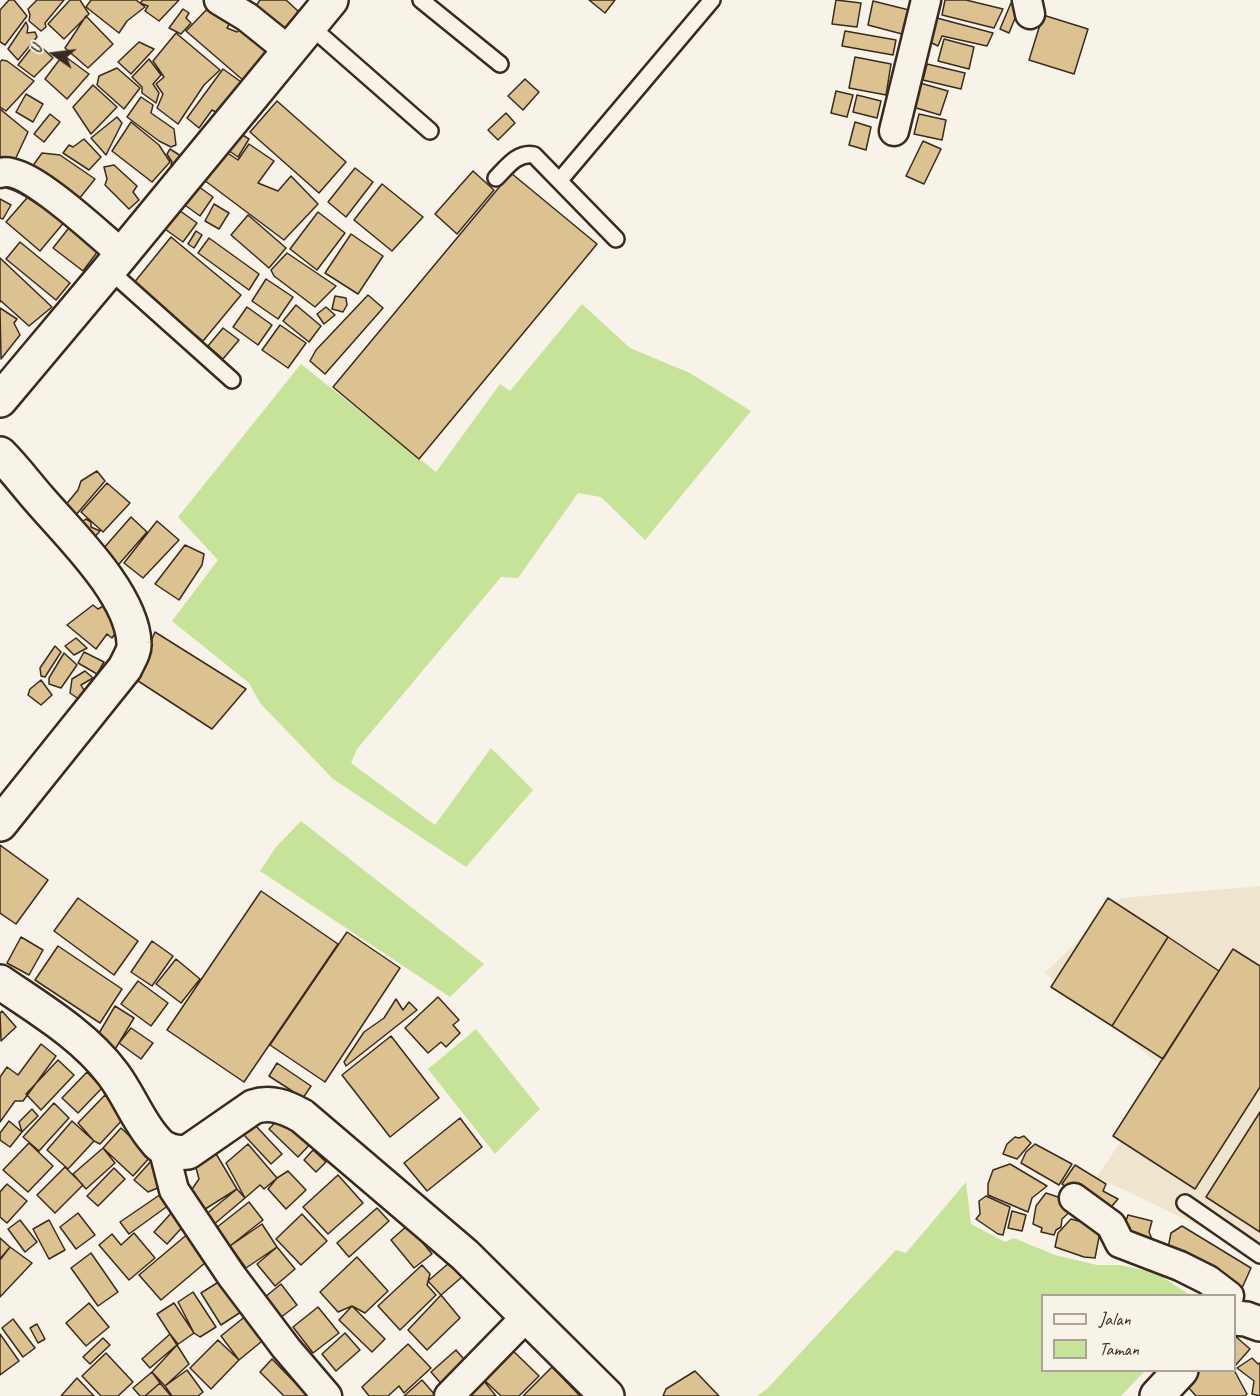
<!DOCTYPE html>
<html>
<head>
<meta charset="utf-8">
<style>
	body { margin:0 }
	#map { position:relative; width:1260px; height:1396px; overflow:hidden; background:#f7f3e8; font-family:Caveat,sans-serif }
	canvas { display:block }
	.legend { position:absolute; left:1041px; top:1294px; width:195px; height:78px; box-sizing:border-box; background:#f7f3e8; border:2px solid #aca397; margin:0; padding:8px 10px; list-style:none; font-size:18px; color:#3b2a1e }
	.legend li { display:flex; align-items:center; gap:12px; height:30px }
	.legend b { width:30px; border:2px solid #aca397 }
	.north { position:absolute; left:24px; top:24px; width:60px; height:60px; -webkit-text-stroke:4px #f7f3e8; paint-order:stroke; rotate:284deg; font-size:16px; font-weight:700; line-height:24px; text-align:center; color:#3b2a1e }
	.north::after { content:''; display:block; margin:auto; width:21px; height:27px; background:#3b2a1e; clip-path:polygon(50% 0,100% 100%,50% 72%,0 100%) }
</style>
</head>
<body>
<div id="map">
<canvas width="1260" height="1396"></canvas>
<ul class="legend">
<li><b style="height:8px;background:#f7f3e8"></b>Jalan</li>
<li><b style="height:16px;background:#c7e39a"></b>Taman</li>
</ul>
<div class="north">U</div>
</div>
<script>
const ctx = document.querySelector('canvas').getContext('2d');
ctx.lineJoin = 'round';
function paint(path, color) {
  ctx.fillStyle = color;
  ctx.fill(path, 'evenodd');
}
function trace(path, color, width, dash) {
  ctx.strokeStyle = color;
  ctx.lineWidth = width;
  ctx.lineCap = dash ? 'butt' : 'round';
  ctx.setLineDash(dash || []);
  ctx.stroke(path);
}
const built = new Path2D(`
	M1260,886V1255L1097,1177L1168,1071L1045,973L1121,898Z`);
const green = new Path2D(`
	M582,304L630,348L690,373L751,411L645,540L601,497L578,493L518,578L501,577L357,749L351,763L435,825L491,748L533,790L466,867L333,779L260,703L249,683L172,621L218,560L178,517L301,364L436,472L500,384L510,391Z
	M301,821L484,964L450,997L260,871L276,847Z
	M476,1029L540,1109L495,1154L428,1069Z
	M966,1182L971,1224L1005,1242L1014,1238L1055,1255L1097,1265H1120L1156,1273L1190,1295L1042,1296V1370L1145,1371L1121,1396H757L767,1389L896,1250L906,1253Z`);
const building = new Path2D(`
	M9,0H14L27,16L5,45L0,42V10Z
	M37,0H64L45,23L46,27L41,31L29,21L30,15L28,9Z
	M70,0H80L89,14L64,39L48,24Z
	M91,0H136L145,7L127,21L119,33L86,7Z
	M143,0H179L159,21L145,11L148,6L140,3Z
	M260,0H286L298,11L295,16L299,21L285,42L252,12Z
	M589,0H615L605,13Z
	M836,0L861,3L857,27L832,24Z
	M945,0H966L1003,9L994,28L942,15Z
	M873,1L909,10L902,34L868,25Z
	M213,3L235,15L227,28L237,32L248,22L277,48L244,81L186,31Z
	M1011,3L1020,6L1009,33L1000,29Z
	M183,9L189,13L186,18L191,23L181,34L169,28Z
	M1043,15L1088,29L1074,74L1029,60Z
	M86,16L113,44L88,68L65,48Z
	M937,18L993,33L987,46L942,36L938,46L930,42Z
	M26,22L28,27L27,33L35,32L37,37L18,60L8,49Z
	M845,31L896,40L893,55L842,46Z
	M176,33L220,70L204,85L178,124L157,108L163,94L156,84L164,77L153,61Z
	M944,39L974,47L969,69L938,61Z
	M36,42L53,58L34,77L18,65Z
	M139,42L154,49L131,74L118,62Z
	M63,55L89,74L67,99L45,79Z
	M855,57L891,64L886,95L849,88Z
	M149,59L161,75L153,84L159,93L156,103L142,93V87L132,77Z
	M2,60L7,61L34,81L6,111L0,107V62Z
	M927,64L965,73L961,89L923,80Z
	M117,68L140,88L124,109L97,85L99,76Z
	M223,69L244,84L223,116L212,110L199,128L187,118Z
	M525,79L539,92L523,110L508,96Z
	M920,83L948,91L940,115L913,107Z
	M93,85L117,107L91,134L73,107Z
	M836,91L853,95L847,117L831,113Z
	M26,94L43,104L33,122L16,112Z
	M857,95L881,101L877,118L853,112Z
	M141,97L153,105L151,113L174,129L176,145L171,147L159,141L127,117Z
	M277,101L346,162L319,193L250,132Z
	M0,109L28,132L13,164L0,171Z
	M506,113L515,123L498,140L488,130Z
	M50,114L60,122L44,142L34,134Z
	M919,114L946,120L942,140L914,134Z
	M117,117L122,123L106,155L91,138Z
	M131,122L159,145L170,162L152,182L112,151Z
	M855,122L871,127L866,150L849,145Z
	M238,132L249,139L238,157L225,148Z
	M84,139L101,157L89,170L63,153L69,145L73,147Z
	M923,141L941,149L924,184L906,176Z
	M249,144L274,161L258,183L278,191L291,176L318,204L284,240L200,177L223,150L238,160Z
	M170,149L184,158L179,170L171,165L172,162L167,154Z
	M42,153L60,155L95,179L71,209L27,174Z
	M114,165L137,186L133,192L139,200L129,209L105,185L107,179L104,167Z
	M355,168L373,182L346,217L328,202Z
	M473,171L494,190L457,234L435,214Z
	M511,173L597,244L419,459L333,387Z
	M195,184L213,197L200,216L182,203Z
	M382,184L423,217L392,251L354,220Z
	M33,191L66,220L40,251L6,222Z
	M0,199L11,205L3,219L0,218Z
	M214,204L229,213L219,229L205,221Z
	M176,208L197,223L183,242L162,227Z
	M318,212L345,233L317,270L290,249Z
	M248,215L286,248L269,268L231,235Z
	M72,224L101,247L83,271L53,248Z
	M196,231L202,235L194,248L188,244Z
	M351,234L383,256L358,294L325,273Z
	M171,237L241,295L203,341L133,284Z
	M209,238L259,274L249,290L198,253Z
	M20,242L70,283L56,300L6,259Z
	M287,253L336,286L315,307L274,276L271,270Z
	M0,258L52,307L29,326L1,301L0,302Z
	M266,279L293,297L278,319L252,301Z
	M368,295L383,308L325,374L310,361L316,350Z
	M335,296L346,298L347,305L343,312L332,309Z
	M296,305L321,326L309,342L283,321Z
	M247,307L272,325L258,345L233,327Z
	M326,307L335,315L324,324L317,314Z
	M0,308L17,319L14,323L20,335L1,359Z
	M280,325L306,343L288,368L262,350Z
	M223,328L239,340L223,359L208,346Z
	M97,471L105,481L69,523L59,513L78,490L81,481Z
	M107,483L130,503L103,532L81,512Z
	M131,517L147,532L113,571L96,557Z
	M86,519L91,522V527L100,531L90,542L71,530Z
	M157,521L179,540L143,578L124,563Z
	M185,545L204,554L202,565L179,600L155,584Z
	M107,604L117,631L112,638L107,634L96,649L67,625L93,605L98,609Z
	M155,632L246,689L212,729L135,679Z
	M76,638L87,648L74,655L65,646Z
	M55,646L61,652L45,677L41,676L40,668Z
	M84,652L104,662L97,674L78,663Z
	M64,653L77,665L61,688L49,684V678Z
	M85,671L93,678L81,685L85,692L80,700L70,693L72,679Z
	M41,680L52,695L41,705L28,695L30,689Z
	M0,845L48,880L16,924L0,913Z
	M261,891L338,944L244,1082L167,1030Z
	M78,898L138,941L114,975L54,931Z
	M1108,898L1168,937L1112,1026L1051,987Z
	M347,932L400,968L325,1082L270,1045Z
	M21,937L43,950L29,975L7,963Z
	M1168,937L1219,971L1163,1059L1112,1026Z
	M152,941L173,956L152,986L131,972Z
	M58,946L122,989L100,1023L35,980Z
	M1233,949L1260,966V1087L1195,1189L1113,1136Z
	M176,959L200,979L181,1003L156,984Z
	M138,981L168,1003L151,1026L121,1004Z
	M438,997L459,1020L453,1025L460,1033L446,1047L441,1042L428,1053L405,1028Z
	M396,999L403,1010L409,1002L417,1010L346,1066L344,1062L364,1032L384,1018Z
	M115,1006L134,1018L114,1051L95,1040Z
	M2,1011L16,1027L1,1041L0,1013Z
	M131,1028L153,1043L141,1059L119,1043Z
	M391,1036L439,1098L390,1137L342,1075Z
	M41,1044L56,1056L23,1101H15L0,1122V1077L7,1067L18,1075Z
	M58,1060L74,1075L41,1110L26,1094Z
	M277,1063L311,1086L303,1098L269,1076Z
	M87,1072L102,1088L78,1113L62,1098Z
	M105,1095L126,1116L100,1144L94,1141L78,1123Z
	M54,1103L69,1118L39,1151L23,1137Z
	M32,1109L38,1116L22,1132L19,1122Z
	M286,1111L315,1139L298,1157L269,1129Z
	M1260,1112V1232L1206,1197Z
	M460,1118L482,1147L427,1191L404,1163Z
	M9,1121L22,1132L10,1147L0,1140V1133Z
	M72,1121L94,1141L68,1169L47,1150Z
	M255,1125L282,1154L271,1164L244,1135Z
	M121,1128L151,1156L133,1176L103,1148Z
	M1024,1136L1031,1143L1017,1159L1003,1154L1007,1144L1015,1137L1019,1138Z
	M29,1143L53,1166L28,1192L3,1170Z
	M248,1144L277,1178L264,1189L260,1185L245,1198L226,1163Z
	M1035,1144L1072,1164L1059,1185L1021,1163L1026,1152Z
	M103,1148L115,1163L86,1189L73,1174Z
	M313,1150L326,1162L316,1172L304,1160Z
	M215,1152L237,1189L202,1211L190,1192L199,1179L195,1164Z
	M153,1159L160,1187L148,1192L134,1180Z
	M1010,1164L1047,1186L1032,1198L1028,1212L988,1195V1184L993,1170Z
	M1075,1165L1106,1184L1103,1191L1118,1199L1105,1214L1088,1206L1062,1184Z
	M65,1167L83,1185L55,1213L37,1195Z
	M114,1168L125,1179L98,1206L87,1196Z
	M288,1171L306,1190L286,1209L268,1189L277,1178Z
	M338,1175L363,1203L328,1234L303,1207Z
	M7,1184L27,1201L7,1223L0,1217V1192Z
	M237,1189L245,1198L212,1226L204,1216Z
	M1046,1193L1058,1197L1074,1208L1062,1219L1061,1227L1056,1230L1054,1235L1041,1232L1042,1228L1033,1224L1036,1206Z
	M161,1194L169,1205L129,1234L120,1222Z
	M986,1196L1010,1207L1003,1235L998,1234L976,1219L980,1214L979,1201Z
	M249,1202L263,1220L230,1246L216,1228Z
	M377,1208L389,1221L349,1257L337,1243Z
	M174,1210L187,1222L167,1244L154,1232Z
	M1012,1211L1026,1215L1022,1231L1008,1228Z
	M78,1213L95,1235L76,1249L60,1227Z
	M302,1214L327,1241L301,1265L276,1239Z
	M1128,1215L1152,1221L1149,1232L1152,1239L1123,1229Z
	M1071,1219L1093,1225L1100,1232L1095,1258L1084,1257L1055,1247L1058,1233Z
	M20,1220L37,1242L25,1252L8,1229Z
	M49,1220L65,1250L49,1259L33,1229Z
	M262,1224L277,1247L246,1268L230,1246Z
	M408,1225L432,1254L414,1268L391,1240Z
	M1182,1226L1251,1268L1238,1297L1168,1248L1171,1233Z
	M190,1232L212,1257L161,1300L139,1275Z
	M134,1233L155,1258L129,1280L99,1245L112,1234L121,1245Z
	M0,1238L10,1247L0,1259Z
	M10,1247L32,1263L0,1297V1260Z
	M277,1247L295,1269L275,1286L257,1264Z
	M91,1253L118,1292L98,1306L71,1268Z
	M357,1257L388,1291L365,1313L352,1306L338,1312L320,1292Z
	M449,1263L462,1277L441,1295L428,1281Z
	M422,1265L430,1274L427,1285L436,1295L400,1330L378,1306Z
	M228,1276L247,1308L221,1325L201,1293Z
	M281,1284L297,1305L276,1321L260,1301Z
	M193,1292L216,1327L200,1337L194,1333L178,1302Z
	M441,1295L460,1318L427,1350L408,1330Z
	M89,1303L109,1327L86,1346L66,1323Z
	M174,1303L194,1333L177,1345L157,1314Z
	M352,1306L385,1339L372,1352L339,1320Z
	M318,1307L339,1333L313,1353L293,1327Z
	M253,1310L267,1337L239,1360L221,1336Z
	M13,1319L35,1348L23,1357L2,1328Z
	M37,1324L45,1339L38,1343L30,1328Z
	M345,1333L360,1350L336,1371L322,1354Z
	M0,1334L19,1361L0,1375Z
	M170,1334L178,1344L150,1368L142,1359Z
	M1234,1335L1250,1349L1234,1367Z
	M103,1338L110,1345L90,1364L83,1357Z
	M218,1340L239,1360L211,1389L190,1368Z
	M408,1344L431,1368L404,1393L399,1386L388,1396H369L362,1387Z
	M177,1345L189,1364L165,1386L152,1372Z
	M507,1345L539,1376L519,1396H501L479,1375Z
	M456,1350L469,1365L444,1387L431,1372Z
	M106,1353L133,1382L118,1396H101L82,1376Z
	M1252,1358L1258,1364L1260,1363V1396L1252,1394L1254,1381L1237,1368Z
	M272,1359L308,1396H284L260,1372Z
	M552,1367L580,1396H523Z
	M187,1370L203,1392L198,1396H172L165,1386Z
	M1189,1370H1234L1247,1394L1245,1396H1196L1181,1379Z
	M695,1371L719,1396H663L666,1389Z
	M152,1372L160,1383L145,1396H140L133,1388Z
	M479,1375L496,1396H470L463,1388Z
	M77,1378L94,1396H61Z
	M422,1380L436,1396H404Z
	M160,1383L171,1396H145Z`);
const service = new Path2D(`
	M421,0L500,64
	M309,25L430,131
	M496,178C507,167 517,152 534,155L616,239
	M560,180L712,0
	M109,270L232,380
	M1185,1203L1260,1255`);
const minor = new Path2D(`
	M219,0L247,17L288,50
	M1027,0L1030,14
	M894,131L926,0
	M0,173C26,164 100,236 122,254
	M163,1147L174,1190L231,1275L286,1348L327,1396
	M1074,1198L1111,1225L1120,1243L1180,1266L1208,1280L1229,1296
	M449,1396L526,1317`);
const tertiary = new Path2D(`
	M0,400L109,270L331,0
	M0,454C14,468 26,484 39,499C70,535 132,594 134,643C135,651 128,661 125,668L0,824
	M0,982C39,1009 84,1035 113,1074C129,1095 138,1121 155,1140C162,1150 176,1154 188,1152L253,1107C271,1101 286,1107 302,1116L465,1255L607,1396
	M1234,1318L1246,1319L1260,1324
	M1157,1396L1181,1370`);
paint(built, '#efe4ce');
paint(green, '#c7e39a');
paint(building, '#dcc291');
trace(building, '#3b2a1e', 1.5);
trace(service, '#3b2a1e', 20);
trace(minor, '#3b2a1e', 33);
trace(tertiary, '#3b2a1e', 38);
trace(service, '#f7f3e8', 15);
trace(minor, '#f7f3e8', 28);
trace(tertiary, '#f7f3e8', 33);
</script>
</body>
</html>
